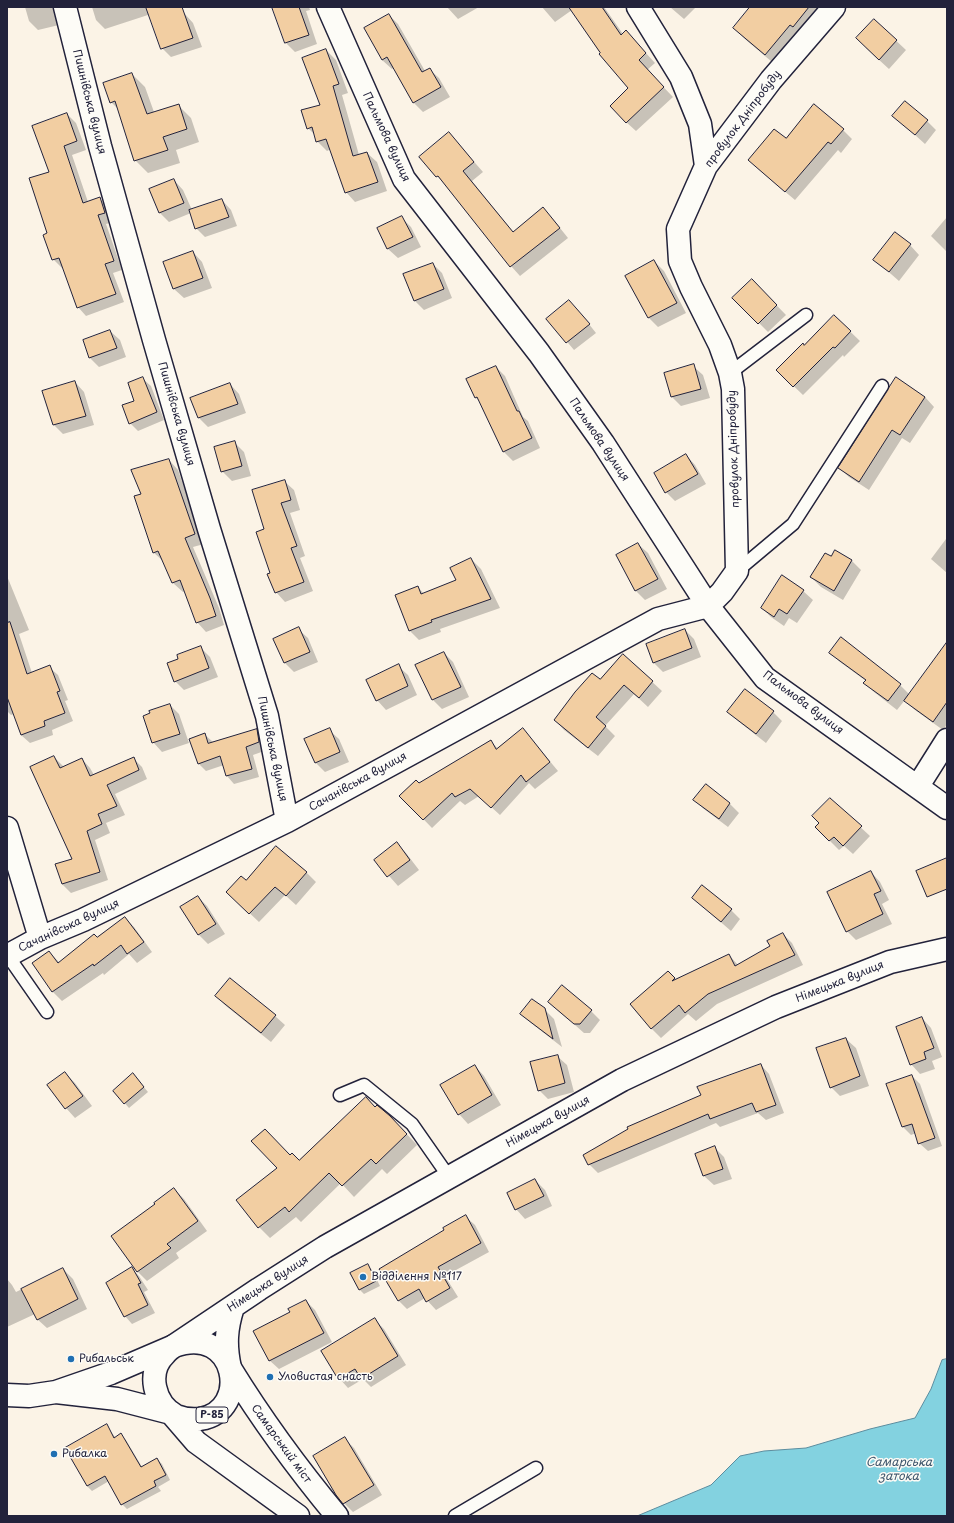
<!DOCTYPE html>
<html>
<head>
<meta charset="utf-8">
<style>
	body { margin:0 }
	#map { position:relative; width:954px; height:1523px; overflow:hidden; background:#fbf3e6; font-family:"Playpen Sans",sans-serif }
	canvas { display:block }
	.frame { position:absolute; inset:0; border:8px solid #22223b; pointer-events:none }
</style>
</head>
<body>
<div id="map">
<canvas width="954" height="1523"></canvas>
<div class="frame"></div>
</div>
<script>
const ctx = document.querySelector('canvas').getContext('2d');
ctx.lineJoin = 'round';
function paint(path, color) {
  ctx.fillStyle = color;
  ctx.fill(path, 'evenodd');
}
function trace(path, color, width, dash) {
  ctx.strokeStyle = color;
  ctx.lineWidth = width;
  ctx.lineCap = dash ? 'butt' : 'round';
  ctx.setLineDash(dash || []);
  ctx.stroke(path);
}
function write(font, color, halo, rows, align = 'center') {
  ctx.font = font + ' "Playpen Sans",sans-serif';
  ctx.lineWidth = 3;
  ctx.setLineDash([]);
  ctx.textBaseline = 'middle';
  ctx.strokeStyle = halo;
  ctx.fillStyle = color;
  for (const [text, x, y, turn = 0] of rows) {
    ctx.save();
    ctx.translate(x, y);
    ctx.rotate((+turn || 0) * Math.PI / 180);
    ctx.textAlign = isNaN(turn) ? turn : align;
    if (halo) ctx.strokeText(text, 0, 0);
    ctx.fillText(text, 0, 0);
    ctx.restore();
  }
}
const water = new Path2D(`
	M947,1359V1516H637L711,1485L740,1456L764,1451L806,1448L870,1429L915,1418L931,1389L942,1360Z`);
const shadow = new Path2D(`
	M25,7H54L59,25L38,30L29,21Z
	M92,7H148L151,14L105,29L96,20Z
	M273,7H309L310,10L306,11L317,44L295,52L286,43Z
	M447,7H479L458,19Z
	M542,7H604L623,34L635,41L655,63L647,70L673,97L636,131L626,122L630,88L601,53L572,10L555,22Z
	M670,7H696L684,19Z
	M752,7H831L778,67L746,40L734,28Z
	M184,13L193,23L202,47L171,57L162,48Z
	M389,15L398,24L425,71L429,69L439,78L450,97L423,112L414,103L394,68L392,69L382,60Z
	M874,20L906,50L889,69L866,48Z
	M326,50L336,60L348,93L342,95L359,155L367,153L377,162L387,191L355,202L346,192L331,149L327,151L317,141L316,136L308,128L321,106Z
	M132,74L145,87L154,112L178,105L191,118L199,142L176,150L180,163L148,173L135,160L119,110L111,102Z
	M67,114L76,123L86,150L72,155L88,202L99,198L108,207L113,222L106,224L122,270L113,273L124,302L86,316L78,307L63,268H62L53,259L48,234L51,172Z
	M894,116L927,121L936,130L925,144Z
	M843,130L852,139L841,153L838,150L795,200L758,169L786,140Z
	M449,133L483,172L472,181L514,233L552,218L568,238L520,276L511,266L446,186L421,157Z
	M174,180L183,190L192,210L222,200L231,210L237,226L205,237L196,228L191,213L169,222L160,213L151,190Z
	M947,217V252L931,236Z
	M402,218L411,227L421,247L398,258L388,249L379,229Z
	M910,245L919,255L899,281L875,260Z
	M193,252L202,262L212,288L184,298L174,289Z
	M654,261L664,271L686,313L658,327L649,318L627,276Z
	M433,264L442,273L452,298L424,310L414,300Z
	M752,280L786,315L768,332L734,298Z
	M577,309L596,333L574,350L548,319Z
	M834,316L860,341L844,357L843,355L803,395L777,370L804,346Z
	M110,331L120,340L126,357L99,367L90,358Z
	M693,366L703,375L710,398L681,406L672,397L665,374Z
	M496,367L505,376L523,417L528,421L540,448L513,461L504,452L480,402L476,398L468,379Z
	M143,379L151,386L164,420L138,431L130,423L135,401Z
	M897,379L925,397L934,407L910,443L902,438L869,490L849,477L839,468Z
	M75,382L84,392L94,425L63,434L54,425L44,392Z
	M230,384L239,394L246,413L208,427L199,418L191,399Z
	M234,442L244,452L251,476L232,481L222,471Z
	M686,455L695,465L706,484L675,501L666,492Z
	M169,460L178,470L204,544L193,547L219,608L224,625L206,632L197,622L185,591L183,592L173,583L163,561L153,552Z
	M284,481L294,490L300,510L290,513L305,556L300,558L313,591L285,602L276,592L266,530Z
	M946,539H947V573L931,559Z
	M638,544L648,553L667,589L645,600L636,591L617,555Z
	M831,558L851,560L861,570L843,600L821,587L811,577Z
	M471,559L481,569L500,608L440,629L441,632L419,640L410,631L396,596L418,587L424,594L457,581Z
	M7,576L29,630L19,634L32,673L49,667L58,675L68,700L65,701L73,721L52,730L53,735L30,743L21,735L14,714L11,715L7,711Z
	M803,591L813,600L797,623L789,618L784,626L771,617L762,608Z
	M298,629L308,638L318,662L294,672L285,663L274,639Z
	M685,630L694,639L701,657L663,672L653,662Z
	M947,644V724L943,730L915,710L905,700L897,710L874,692L865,683L866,681L840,662L830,652L900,685L910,695Z
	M200,647L210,657L218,677L184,690L175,681L180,659Z
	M444,653L453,662L469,697L442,709L433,700L417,666Z
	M623,655L662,691L648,707L634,694L605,726L615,736L598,756L564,730L555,720L600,681Z
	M398,666L408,675L417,695L386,710L377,700Z
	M170,705L179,714L189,743L162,752L153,742Z
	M729,712H773L782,721L766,743L738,721Z
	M523,729L558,771L535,789L529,783L500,815L479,796L465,805L460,801L432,828L401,796L491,741L498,749Z
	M256,730L264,738L267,750L253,755L259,777L234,784L227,776L224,765L206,771L199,764L204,734L213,742Z
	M329,730L339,739L349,762L325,772L316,763L306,740Z
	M54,757L64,767L82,759L90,768L94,775L133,758L142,767L147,779L115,794L125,815L106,823L110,833L95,840L108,880L71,893L62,884L56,865L74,859Z
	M706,785L730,804L739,813L728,827L704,809L695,800Z
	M830,799L870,836L853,854L844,846L839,850L816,827L820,823Z
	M397,844L406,853L419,870L398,886L375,860Z
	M306,872L316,882L296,905L285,895L259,922L227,892L247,882Z
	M871,872L880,882L889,900L882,904L892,924L856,940L847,931Z
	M198,897L207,906L225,934L208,944L199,935L181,907Z
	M693,898L731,910L740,919L731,931Z
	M125,918L134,927L152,952L137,963L129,954L104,975L103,973L62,1001L53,992L33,964L49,952L60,963Z
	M783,934L792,943L803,965L717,1004L696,1021L688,1014L661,1038L651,1028L668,973L676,980L729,955L738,965L772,947Z
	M230,979L275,1016L285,1025L271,1042L226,1006L216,996Z
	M549,1002L591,1011L600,1020L590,1033H584Z
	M544,1009L554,1019L562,1047L531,1023L521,1014Z
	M922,1018L931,1028L942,1057L932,1061L935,1069L920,1074L911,1064Z
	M846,1039L856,1048L869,1086L840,1096L831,1087Z
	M557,1056L567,1065L574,1092L548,1099L539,1090Z
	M761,1065L769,1074L784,1113L766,1120L758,1113L720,1127L716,1123L598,1173L589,1164L702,1096Z
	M475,1066L484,1076L501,1105L468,1124L459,1114Z
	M65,1073L75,1083L92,1106L75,1118L66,1108L49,1085Z
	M912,1076L920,1084L942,1146L928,1151L919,1143L916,1133L911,1135L903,1127Z
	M137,1079L148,1092L129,1108L114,1091Z
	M376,1108L401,1128L417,1145L387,1174L382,1169L354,1197L341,1183L301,1222L296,1217L270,1238L259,1227L278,1168L290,1156L299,1162Z
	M715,1148L724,1157L732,1179L714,1185L704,1176L697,1154Z
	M535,1180L545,1190L552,1206L525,1219L516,1209Z
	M174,1189L184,1199L207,1231L176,1253L179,1258L147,1281L138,1272L112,1236L157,1204Z
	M466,1217L475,1225L489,1252L445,1276L458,1297L436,1310L425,1298L407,1309L398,1300Z
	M367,1265L372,1270L380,1286L364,1294L359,1289Z
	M63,1269L73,1279L87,1309L47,1328L37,1319L35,1314L7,1327V1279L12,1285L16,1292Z
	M132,1269L139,1276L148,1290L144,1292L155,1313L132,1324L125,1316Z
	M306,1301L315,1310L332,1342L279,1369L269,1360L291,1313Z
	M375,1320L384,1329L406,1365L371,1387L363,1379L348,1388L339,1378Z
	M106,1426L116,1438L121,1435L126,1440L142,1467L157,1459L162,1464L170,1480L158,1487L161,1491L127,1509L122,1504L109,1481L92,1491L87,1486Z
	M344,1438L354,1448L382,1495L353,1512L344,1503Z`);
const building = new Path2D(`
	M146,7H182L193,38L161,49Z
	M272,7H299L309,35L285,43Z
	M569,7H602L621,35L626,30L646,53L639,60L664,87L626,123L610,106L628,88L599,54L600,53Z
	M750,7H809L793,27L790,25L765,55L733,28Z
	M389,14L422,72L430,68L441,87L413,103L387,57L382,60L364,28Z
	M874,19L897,40L879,60L856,38Z
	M326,49L339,84L333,86L353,156L367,152L378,182L345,193L326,139L316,142L312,127L307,129L301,110L320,105L302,58Z
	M132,73L147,114L179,104L187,129L163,137L168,150L134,161L115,101L110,103L103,83Z
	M905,101L928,120L915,135L892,116Z
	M814,104L844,129L831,144L828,142L785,192L748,160L774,129L786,138Z
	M67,113L77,141L64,146L83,203L100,197L105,213L98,215L114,261L105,264L116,294L77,308L59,258L52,260L43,235L47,233L29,178L49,172L32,126Z
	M449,132L474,162L463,171L513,232L543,207L560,228L510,267L438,176L436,177L419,157Z
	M174,179L184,203L159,213L149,189Z
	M222,199L229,217L195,229L189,210Z
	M402,216L413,237L387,249L377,228Z
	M895,232L911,244L889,272L873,260Z
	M193,251L203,278L173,289L163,262Z
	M654,260L677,303L648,318L625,276Z
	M433,263L444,289L414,301L403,274Z
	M752,279L777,305L758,324L732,298Z
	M569,300L590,324L566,343L546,319Z
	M834,315L851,331L835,348L833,347L793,387L776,370L803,343L804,345Z
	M110,330L117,348L89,358L83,340Z
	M694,364L701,389L671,397L664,373Z
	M496,366L517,411H519L532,438L503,452L477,397L475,398L466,379Z
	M143,377L157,412L129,424L122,405L134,401L128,383Z
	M896,377L925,397L900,435L892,430L859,482L838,468Z
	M75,381L86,416L53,425L42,391Z
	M230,383L238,404L198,418L190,398Z
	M235,441L242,466L221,472L214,447Z
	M686,454L698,474L665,493L654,473Z
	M169,459L195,534L185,538L210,598L216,616L196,623L180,580L172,583L158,551L153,553L134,496L141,494L131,470Z
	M285,480L291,500L281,503L297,546L291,548L304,582L275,593L267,574L270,573L256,532L264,529L252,490Z
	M638,543L658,579L635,591L616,555Z
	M835,550L852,560L834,591L810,577L825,553L831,556Z
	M471,558L491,599L431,620L432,622L409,631L395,595L418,586L421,594L456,580L450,568Z
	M782,575L804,590L787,614L779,609L774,617L761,608Z
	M10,622L27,674L50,665L60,691L57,692L65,713L44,721L45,726L21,735L7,697V623Z
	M299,627L310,652L284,663L273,639Z
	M685,629L692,648L653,663L646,644Z
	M841,637L901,684L888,701L863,683L866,680L829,653Z
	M947,642V702L933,722L904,701Z
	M201,646L209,668L174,682L167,663L178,659L177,655Z
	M444,652L461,687L432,700L415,665Z
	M623,654L653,681L639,698L624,685L596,717L606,726L588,748L554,720L575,692L592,673L600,679Z
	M399,664L408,686L376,701L366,680Z
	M745,689L774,711L756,734L727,712Z
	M170,704L180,734L152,743L143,716L150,713L149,711Z
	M330,728L340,752L315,763L304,739Z
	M523,728L550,762L526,782L521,775L491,808L470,789L455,797L452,793L423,820L399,796L416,780L419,783L491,740L496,749Z
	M257,729L259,742L246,747L252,769L226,776L220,756L198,764L189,739L205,733L208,743Z
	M54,756L60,768L82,758L90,776L134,757L139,770L107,785L117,806L98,814L102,824L87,831L100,872L62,884L55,864L72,859L30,767Z
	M706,784L730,803L719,819L693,800Z
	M830,798L862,826L843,846L834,837L829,841L815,827L819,823L812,816Z
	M397,842L410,860L387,877L374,860Z
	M276,846L307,872L286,896L275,887L249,914L226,892L241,876L246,880Z
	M947,858V889L927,897L916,871Z
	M871,871L881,891L874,894L883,914L846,932L827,892Z
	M702,885L732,909L721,922L692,898Z
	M198,896L216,924L198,935L180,907Z
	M125,917L144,942L127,954L121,945L94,966L93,964L52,992L32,963L49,951L58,963L94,934L97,937Z
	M783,933L795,955L708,994L685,1013L679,1005L651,1029L630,1004L668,971L675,978L672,981L729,954L735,966L770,946L767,941Z
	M230,978L276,1015L261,1033L215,996Z
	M562,985L592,1010L580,1024H574L548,1002Z
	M532,999L545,1008L553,1039L520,1014Z
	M922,1017L934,1048L924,1052L926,1059L910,1065L896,1027Z
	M846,1038L860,1076L830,1088L816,1048Z
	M558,1055L565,1083L538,1091L530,1062Z
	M761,1064L776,1105L756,1112L752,1103L710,1119L708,1114L588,1165L583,1155L628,1129L627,1127L701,1095L697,1087Z
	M475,1065L492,1095L458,1115L440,1085Z
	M65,1072L83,1096L65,1109L47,1085Z
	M133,1073L144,1087L124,1104L113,1091Z
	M912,1075L935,1138L918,1144L912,1124L902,1127L886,1084Z
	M366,1097L375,1107L377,1105L390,1116L407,1134L376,1164L371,1159L342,1186L329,1173L289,1212L285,1207L258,1228L236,1200L277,1168L251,1141L265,1129L290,1155L292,1153L299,1160Z
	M715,1146L723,1169L703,1176L695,1154Z
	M535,1179L544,1196L515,1210L507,1193Z
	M174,1188L198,1221L167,1244L171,1248L137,1272L111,1236L155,1204L154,1203Z
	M466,1215L481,1243L438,1267L450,1288L426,1302L419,1289L398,1301L379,1269L444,1230L443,1228Z
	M368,1264L376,1281L359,1290L350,1273Z
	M132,1267L141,1283L138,1284L148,1305L124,1317L106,1283Z
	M63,1268L78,1299L37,1320L21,1289Z
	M306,1300L324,1333L269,1361L253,1331L290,1312L288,1309Z
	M375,1318L398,1356L361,1379L355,1369L338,1379L321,1351Z
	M107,1424L114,1438L121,1433L141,1467L157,1458L166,1475L154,1481L156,1486L121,1505L105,1476L87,1486L65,1448Z
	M345,1437L374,1485L343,1504L336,1495L313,1456Z`);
const lane = new Path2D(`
	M730,373L806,315
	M737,571L793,524L882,386
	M8,956L47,1012
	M340,1095L364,1085L412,1124L449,1177
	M455,1516L536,1468`);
const street = new Path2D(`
	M65,7L100,146L154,340L209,529L267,716L287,821
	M328,7L404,179L539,353L603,443L708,606L765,678L947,808
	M638,7L681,77L700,124L706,166
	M918,786L947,740
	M7,828L40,938
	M7,956L40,938L83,920L287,821L658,619L708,606L722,592L737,571L733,389L730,373L720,345L691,287L680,261L678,229L706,166L771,80L834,7`);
const secondary = new Path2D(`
	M174,1346L259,1289L325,1247L622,1080L776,1007L890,962L947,949
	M230,1368C225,1345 226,1329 233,1307`);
const primary = new Path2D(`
	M230,1368C262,1420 298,1469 337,1516
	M56,1392L111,1373L174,1346C237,1323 252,1411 200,1419C192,1420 184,1419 176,1416C154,1404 146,1372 165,1354C167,1351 171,1348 174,1346
	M7,1395L29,1396L56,1392L117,1399L171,1413L196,1442L298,1516`);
const markers = [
	[363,1277,4,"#1f6fb2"],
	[71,1359,4,"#1f6fb2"],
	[270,1377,4,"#1f6fb2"],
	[54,1454,4,"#1f6fb2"]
];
const shields = [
	[212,1415,32]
];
const shieldNames = [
	["Р-85",212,1415]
];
const streetNames = [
	["Пишнівська вулиця",89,102,76],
	["провулок Дніпробуду",743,119,-53],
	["Пальмова вулиця",386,137,65],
	["Пишнівська вулиця",176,414,74],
	["Пальмова вулиця",599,440,56],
	["провулок Дніпробуду",734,449,-92],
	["Пальмова вулиця",803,703,37],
	["Пишнівська вулиця",272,749,78],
	["Сачанівська вулиця",358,782,-29],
	["Сачанівська вулиця",69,926,-25],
	["Німецька вулиця",840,982,-22],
	["Німецька вулиця",548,1122,-29],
	["Німецька вулиця",268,1284,-33],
	["Самарський міст",281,1444,54]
];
const poiNames = [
	["Відділення №117",371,1277],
	["Рибальськ",79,1359],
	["Уловистая снасть",278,1377],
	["Рибалка",62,1454]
];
const waterNames = [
	["Самарська",899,1463],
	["затока",899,1477]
];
paint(water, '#83d2e0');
trace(water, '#5c8c9e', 1);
paint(shadow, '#0003');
paint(building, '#f2cea2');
trace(building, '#22223b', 1);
trace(lane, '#22223b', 15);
trace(street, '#22223b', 25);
trace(secondary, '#22223b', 25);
trace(primary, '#22223b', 25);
trace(lane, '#fdfcf7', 12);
trace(street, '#fdfcf7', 22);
trace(secondary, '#fdfcf7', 22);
trace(primary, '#fdfcf7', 22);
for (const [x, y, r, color] of markers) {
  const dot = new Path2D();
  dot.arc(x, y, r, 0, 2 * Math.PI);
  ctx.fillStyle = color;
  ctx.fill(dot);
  trace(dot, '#fdfcf7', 1.5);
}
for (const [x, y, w] of shields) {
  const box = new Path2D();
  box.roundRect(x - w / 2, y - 8, w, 16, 3);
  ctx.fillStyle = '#fdfcf7';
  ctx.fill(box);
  trace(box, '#22223b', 1);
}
write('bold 10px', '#22223b', null, shieldNames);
write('11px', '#22223b', '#fdfcf7', streetNames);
write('11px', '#22223b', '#fdfcf7', poiNames, 'left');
write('italic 12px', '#3f576d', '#fdfcf7', waterNames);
</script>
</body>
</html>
